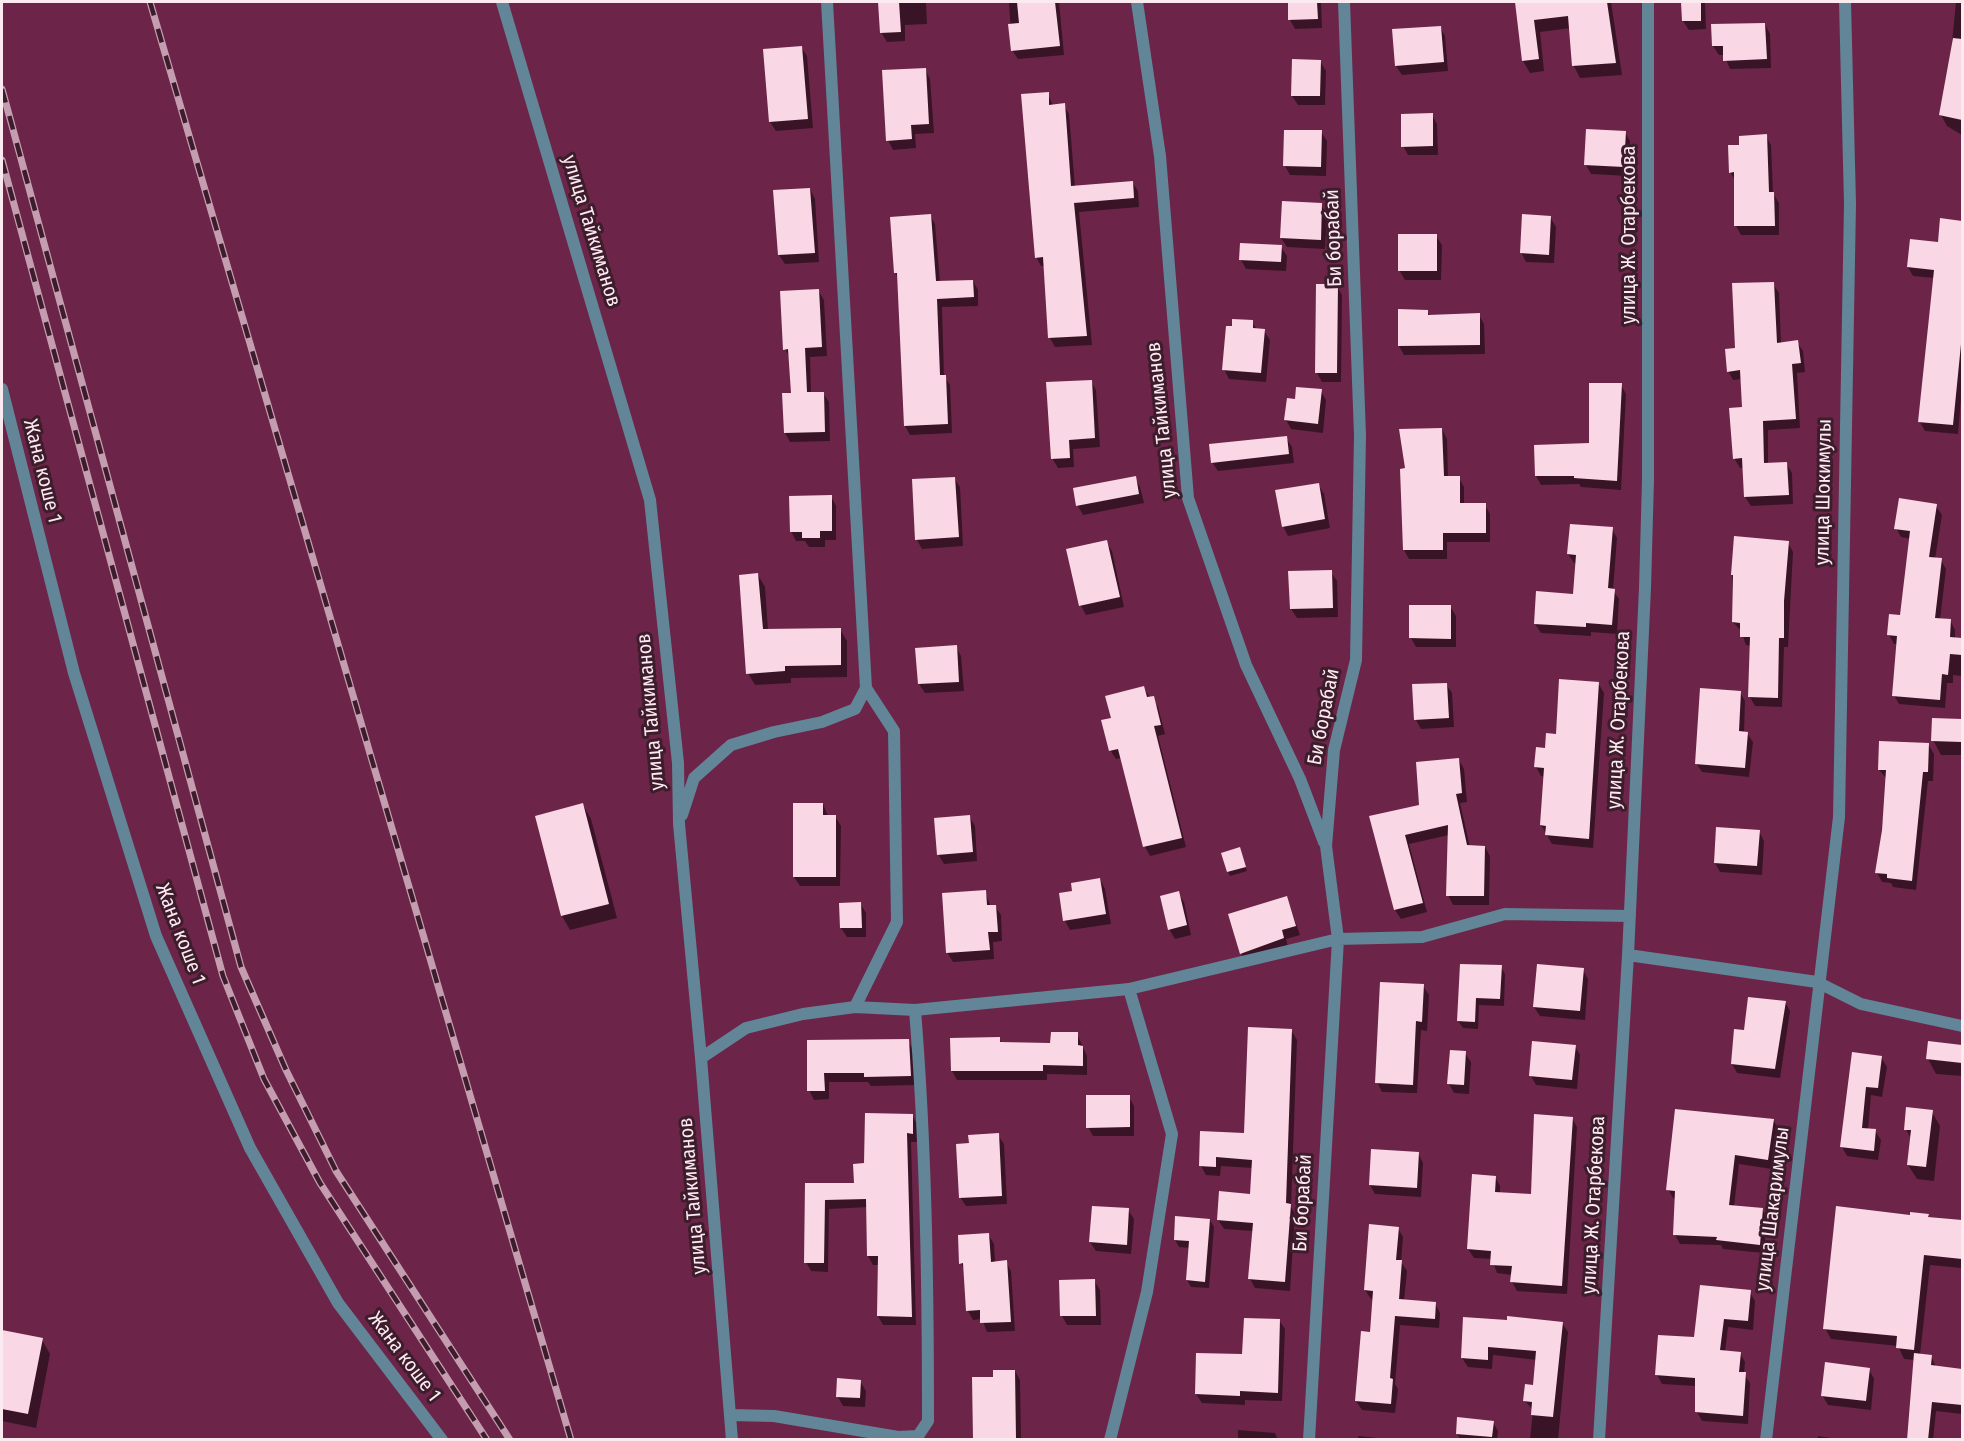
<!DOCTYPE html>
<html>
<head>
<meta charset="utf-8">
<style>
	body { margin:0 }
	#map { position:relative; width:1964px; height:1441px; overflow:hidden; background:#6c2548; font-family:"Fira Sans Condensed",sans-serif }
	canvas { display:block }
	.frame { position:absolute; inset:0; border:3px solid #fceaf1; pointer-events:none }
</style>
</head>
<body>
<div id="map">
<canvas width="1964" height="1441"></canvas>
<div class="frame"></div>
</div>
<script>
const ctx = document.querySelector('canvas').getContext('2d');
ctx.lineJoin = 'round';
function paint(path, color) {
  ctx.fillStyle = color;
  ctx.fill(path, 'evenodd');
}
function trace(path, color, width, dash) {
  ctx.strokeStyle = color;
  ctx.lineWidth = width;
  ctx.lineCap = dash ? 'butt' : 'round';
  ctx.setLineDash(dash || []);
  ctx.stroke(path);
}
function write(font, color, halo, rows, align = 'center') {
  ctx.font = font + ' "Fira Sans Condensed",sans-serif';
  ctx.lineWidth = 6;
  ctx.setLineDash([]);
  ctx.textBaseline = 'middle';
  ctx.strokeStyle = halo;
  ctx.fillStyle = color;
  for (const [text, x, y, turn = 0] of rows) {
    ctx.save();
    ctx.translate(x, y);
    ctx.rotate((+turn || 0) * Math.PI / 180);
    ctx.textAlign = isNaN(turn) ? turn : align;
    if (halo) ctx.strokeText(text, 0, 0);
    ctx.fillText(text, 0, 0);
    ctx.restore();
  }
}
const shadow = new Path2D(`
	M879,2H926L927,24L905,25V41L887,42L881,32Z
	M1009,2H1059L1064,55L1018,59L1012,50Z
	M1289,2H1321L1322,28L1295,29L1290,20Z
	M1516,2H1611L1622,75L1580,78L1574,66L1571,28L1540,32L1544,71L1530,73L1523,61Z
	M1683,2H1705L1706,29L1689,30L1683,21Z
	M1956,2H1962V135L1947,126L1941,115L1949,73Z
	M1765,24L1770,34L1771,68L1730,69L1724,55H1719L1713,46Z
	M1440,27L1445,36L1448,71L1402,75L1396,66Z
	M801,47L807,56L813,128L776,131L770,122L764,50Z
	M1320,61L1326,71L1325,105H1298L1292,96Z
	M925,69L930,79L934,133L915,134L916,148L893,150L888,140Z
	M1048,94L1053,106L1064,105L1069,114L1075,187L1132,182L1138,191L1139,207L1079,212L1092,345L1055,347L1050,338L1045,266H1041L1036,257Z
	M1432,115L1437,124L1438,155H1408L1403,146Z
	M1321,132L1327,141L1326,176L1290,175L1285,166Z
	M1625,132L1630,141L1628,176L1591,174L1586,165Z
	M1766,136L1771,145L1773,193L1779,203V235H1741L1736,226L1735,180L1730,172L1740,146Z
	M810,189L815,199L819,262L785,264L779,255Z
	M1321,205L1327,214L1325,249L1287,247L1281,238Z
	M930,215L935,224L940,282L973,281L978,290V306L942,307L944,376L950,385L952,433L910,435L905,426L898,278L895,272Z
	M1550,217L1556,227L1554,263L1526,262L1521,252Z
	M1942,220L1962,223V386L1958,434L1925,431L1920,422L1935,278L1913,276L1908,267L1939,244Z
	M1436,236L1442,245L1441,280H1405L1399,270Z
	M1281,247L1287,256L1286,271L1246,269L1241,260Z
	M1773,284L1779,293L1781,344L1797,342L1803,351L1805,372L1797,373L1800,428L1768,430V464L1786,463L1792,473L1793,504L1751,506L1745,497L1744,467L1740,468L1734,458L1744,408L1742,379L1733,380L1728,371L1736,349Z
	M1337,286L1342,295L1341,382H1322L1317,373Z
	M818,290L824,300L827,356L810,357L811,394L823,393L829,402L830,441L790,442L785,433L784,395L792,394L790,358L785,349Z
	M1427,311L1430,316L1479,315L1484,324L1485,354L1404,355L1399,346Z
	M1252,322L1257,330L1264,331L1270,340L1266,382L1229,379L1224,369L1233,328Z
	M1091,381L1096,390L1100,447L1073,449L1074,467L1058,468L1052,458Z
	M1621,385L1626,394L1621,490L1581,487L1579,484L1541,485L1536,476L1590,444Z
	M1321,391L1326,400L1323,433L1291,429L1286,420Z
	M1442,429L1447,439L1448,478H1459L1464,487V505H1485L1490,514V542H1447V559H1409L1404,550Z
	M1286,438L1292,447L1294,463L1218,471L1212,462Z
	M954,478L960,487L963,546L922,549L917,540Z
	M1135,478L1140,487L1144,503L1083,515L1078,506L1075,490Z
	M1318,484L1324,494L1330,528L1288,536L1283,526Z
	M831,496L836,506V540H825V547H809L805,541H796L791,531Z
	M1936,506L1942,515L1935,559L1941,560L1946,569L1940,620H1950L1955,630V639L1962,640V676L1953,675V683H1947L1945,708L1899,704L1894,695L1898,644H1894L1889,635L1901,616L1911,539L1901,537L1896,528Z
	M1612,529L1617,538L1613,590L1619,599L1617,634L1591,632V636L1541,633L1535,624L1575,595L1577,564L1574,563L1568,554Z
	M1106,542L1112,551L1124,607L1086,615L1081,606L1068,550Z
	M1788,543L1793,552L1788,647H1784L1782,707L1755,706L1750,697L1752,646L1746,645L1741,631L1733,622L1732,574Z
	M1331,572L1337,581L1338,617L1297,618L1291,609Z
	M758,575L765,587L768,630L840,629L847,641V677L791,678V683L755,685L748,673Z
	M1450,606L1456,616V647H1416L1411,638Z
	M956,647L961,656L964,691L925,693L919,684Z
	M1598,683L1604,693L1593,848L1552,844L1541,825L1545,777L1541,776L1536,767Z
	M1446,684L1452,693L1454,727L1421,729L1416,720Z
	M1143,688L1158,707L1165,734L1158,736L1186,847L1150,856L1145,847L1122,758L1116,759L1110,750L1113,719Z
	M1740,692L1745,701L1744,733H1747L1753,742L1749,777L1702,772L1696,763Z
	M1934,719L1962,721V755H1941L1933,740Z
	M1928,744L1934,754L1933,781H1928L1916,890L1893,887L1891,883L1882,882L1877,873L1887,779L1879,770Z
	M1459,760L1464,769L1467,802L1460,803L1470,847H1485L1490,856L1489,905H1453L1448,895L1449,835L1409,844L1427,912L1401,919L1395,910L1371,817L1421,806Z
	M795,804H823L828,816H835L841,826L840,886H800L794,877Z
	M583,805L591,819L617,918L570,930L562,916Z
	M969,816L975,826L977,861L944,864L938,854Z
	M1759,831L1764,841L1762,875L1720,872L1715,863Z
	M1240,849L1247,871L1230,876L1228,872Z
	M1100,879L1105,889L1111,924L1070,930L1065,921L1074,892Z
	M985,892L991,907L995,906L1001,915L1002,941L993,942L994,959L953,962L947,952Z
	M1178,893L1184,902L1191,935L1175,939L1169,929Z
	M1287,898L1300,935L1286,939L1288,948L1246,963L1241,953Z
	M860,903L866,913V937H847L841,928L840,904Z
	M1461,965L1501,967L1505,974L1504,1006L1479,1005L1478,1029L1463,1028L1458,1021Z
	M1583,970L1588,979L1585,1020L1540,1016L1534,1007Z
	M1423,986L1429,995L1427,1031L1421,1030L1417,1093L1382,1092L1377,1082Z
	M1785,1002L1790,1011L1780,1078L1737,1073L1732,1064L1745,1031Z
	M1291,1030L1297,1040L1291,1207L1295,1214L1290,1291L1255,1288L1250,1279L1253,1231L1224,1229L1218,1220L1252,1196L1253,1168L1221,1166L1220,1176L1206,1175L1201,1166L1202,1133L1245,1134Z
	M1077,1034L1087,1056V1075L1047,1074V1080H957L952,1071L999,1038L1002,1044L1052,1045Z
	M908,1041L913,1050L916,1085L871,1086L868,1082H829V1099L814,1100L809,1090L808,1042Z
	M1930,1042L1962,1046V1076L1936,1074L1928,1059Z
	M1575,1046L1580,1055L1577,1089L1536,1085L1531,1076Z
	M1465,1053L1471,1062L1469,1094L1454,1093L1449,1084Z
	M1854,1053L1881,1057L1887,1067L1882,1097L1871,1095L1868,1130L1875,1131L1881,1140L1878,1160L1847,1156L1842,1147Z
	M1129,1097L1134,1106V1136H1093L1088,1127Z
	M1932,1112L1940,1126L1934,1181L1917,1179L1908,1165L1911,1139L1906,1129Z
	M912,1115L917,1124V1142H911L916,1325H883L878,1316L879,1265H873L868,1256V1207L829,1209L828,1272L811,1271L806,1262L807,1184L855,1185Z
	M1572,1118L1577,1127L1567,1294L1517,1291L1512,1282V1275L1497,1273L1492,1259L1474,1258L1468,1249L1474,1176L1495,1177L1500,1186V1193L1532,1195Z
	M1773,1120L1779,1129L1772,1169L1739,1164L1734,1207L1762,1209L1767,1218L1764,1253L1723,1249L1721,1245L1680,1244L1675,1235L1676,1199L1673,1198L1668,1189Z
	M998,1135L1004,1144L1007,1204L966,1206L960,1197L970,1145Z
	M1418,1153L1423,1163L1421,1197L1375,1194L1370,1185Z
	M1837,1207L1962,1221V1268L1930,1265L1920,1355L1931,1356L1936,1367L1962,1370V1414L1936,1411L1933,1440H1908L1915,1360L1904,1359L1898,1346L1831,1339L1825,1328Z
	M1128,1210L1134,1219L1131,1254L1096,1251L1090,1242Z
	M1177,1218L1210,1220L1214,1227L1209,1288L1191,1287L1187,1280L1190,1248L1179,1247L1175,1240Z
	M1398,1228L1403,1237L1401,1262L1407,1271L1404,1301L1435,1303L1440,1313L1439,1328L1400,1325L1395,1384L1398,1389L1395,1413L1362,1410L1356,1401L1372,1334L1374,1300L1371,1299L1365,1290Z
	M988,1234L994,1244L995,1263L1006,1262L1011,1271L1015,1331L987,1332L982,1319L973,1320L968,1311L965,1271L961,1263Z
	M1094,1280L1100,1290L1101,1325H1067L1062,1316L1061,1281Z
	M1750,1292L1755,1301L1753,1330L1728,1327L1725,1352L1740,1353L1745,1362L1744,1374L1750,1383L1748,1424L1702,1421L1697,1412L1696,1386L1662,1384L1657,1375Z
	M1465,1319L1562,1323L1568,1332L1558,1440H1530L1533,1410L1525,1401L1535,1387L1537,1360L1493,1355L1492,1369L1468,1367L1462,1358Z
	M1279,1320L1285,1329L1282,1401L1245,1400V1405L1202,1403L1196,1394L1244,1356Z
	M2,1332L42,1340L50,1354L36,1428L2,1421Z
	M1869,1369L1874,1379L1871,1410L1828,1405L1822,1395Z
	M1015,1371L1020,1380L1021,1440H974L994,1379Z
	M860,1381L866,1391L865,1407L843,1406L838,1397Z
	M1493,1422L1498,1431L1497,1440H1461L1457,1434Z
	M1238,1430L1275,1433L1278,1440H1238Z
	M1358,1436L1399,1440H1358Z
	M1818,1436L1843,1440H1818Z`);
const building = new Path2D(`
	M878,2H899L901,32L880,33Z
	M1017,2H1055L1060,46L1011,51L1008,24L1019,23Z
	M1288,2H1317L1318,19L1288,20Z
	M1515,2H1607L1616,63L1572,66L1568,16L1534,20L1539,59L1522,61Z
	M1681,2H1701V21H1682Z
	M1765,23L1767,59L1723,61V46H1712L1711,24Z
	M1441,26L1444,62L1395,66L1392,29Z
	M1953,38L1962,39V120L1939,115Z
	M802,46L808,119L769,122L763,49Z
	M1292,59L1321,60L1320,96H1291Z
	M926,68L929,124L911,125L912,139L886,141L882,70Z
	M1049,92V105L1065,103L1071,186L1133,181L1134,198L1074,203L1087,336L1048,338L1043,257L1035,258L1021,94Z
	M1433,113V146L1401,147V114Z
	M1586,129L1626,131L1624,167L1584,165Z
	M1284,130H1322L1321,167L1283,166Z
	M1767,134L1769,192H1774L1775,226H1734V172L1729,173L1728,145H1739V136Z
	M810,188L815,253L778,255L773,190Z
	M1282,201L1322,203L1321,240L1280,238Z
	M931,214L936,281L973,280L974,297L937,299L940,375H946L948,424L904,426L897,273H894L890,217Z
	M1522,214L1551,216L1549,255L1520,253Z
	M1940,218L1962,221V334L1953,425L1918,422L1934,270L1907,267L1910,239L1938,242Z
	M1398,234H1437V271H1398Z
	M1240,243L1282,245L1281,262L1239,260Z
	M1774,282L1777,343L1798,340L1801,363L1792,364L1796,419L1763,421L1764,463L1787,462L1789,495L1744,497L1742,458L1733,459L1729,408L1742,407L1740,370L1727,372L1725,349L1735,348L1732,283Z
	M1316,284H1338L1337,373H1315Z
	M819,289L822,347L805,348L807,392H824L825,432L784,433L782,393H791L788,349L783,350L780,291Z
	M1398,309L1428,310V315L1480,313V345L1398,346Z
	M1232,319L1253,320V328L1265,329L1261,373L1222,370L1226,326H1232Z
	M1092,380L1095,438L1069,440L1070,458L1051,459L1046,382Z
	M1589,383H1622L1617,481L1574,478V476H1535L1534,445L1589,443Z
	M1296,387L1322,389L1318,424L1284,420L1287,398L1295,399Z
	M1442,428L1444,476H1460V503H1486V533H1443V550H1403L1400,469L1405,468L1399,429Z
	M1287,436L1289,454L1211,463L1209,444Z
	M1136,476L1139,494L1076,506L1073,488Z
	M955,477L959,537L915,540L912,479Z
	M1319,483L1325,519L1282,527L1275,490Z
	M832,495V531H820V538H802V532H790L789,496Z
	M1899,498L1937,504L1929,557L1942,558L1935,618L1951,619L1950,637L1962,638V655L1950,654L1948,675L1942,674L1940,700L1892,696L1897,636L1887,635L1889,614L1900,615L1910,531L1894,529Z
	M1570,524L1613,527L1608,588L1615,589L1612,625L1586,623V627L1534,624L1536,591L1573,594L1576,555L1567,554Z
	M1734,536L1789,541L1784,601V638H1779L1778,698L1748,697L1750,637H1740V623L1732,622L1733,575H1731Z
	M1107,540L1120,597L1079,606L1066,549Z
	M1332,570L1333,608L1290,609L1288,571Z
	M758,573L763,629L841,628V665L785,666V671L746,674L739,575Z
	M1409,605H1451V639L1409,638Z
	M957,645L959,682L918,684L915,648Z
	M1559,679L1599,682L1589,839L1545,835L1546,826L1540,825L1544,768L1534,767L1536,747L1545,748L1546,733L1556,734Z
	M1447,683L1449,718L1414,720L1412,684Z
	M1144,686L1147,697L1154,696L1161,725L1154,726L1182,838L1143,847L1118,749L1109,751L1101,720L1111,718L1105,696Z
	M1700,688L1741,691L1739,731L1748,732L1745,768L1695,764Z
	M1932,718L1962,719V742L1931,741Z
	M1879,741L1929,743L1928,772H1923L1912,881L1887,878V874L1875,873L1882,830L1886,770H1878Z
	M1459,758L1462,793L1456,794L1467,845L1485,846L1484,896H1446L1448,825L1405,835L1423,903L1394,910L1369,816L1419,805L1416,762Z
	M583,803L609,904L561,916L535,816Z
	M793,803H823V815H836V877H793Z
	M970,815L973,852L937,855L934,818Z
	M1716,827L1760,830L1757,866L1714,863Z
	M1240,847L1246,867L1227,872L1221,853Z
	M1100,878L1106,914L1063,921L1059,893L1072,891L1071,883Z
	M986,890L987,905H996L998,932H988L990,950L946,953L942,893Z
	M1179,891L1187,925L1168,930L1160,896Z
	M1287,896L1296,926L1282,930L1284,938L1240,954L1228,914Z
	M861,902L862,928H840L839,903Z
	M1460,964L1502,965L1500,999L1476,998L1475,1022L1457,1021Z
	M1537,964L1584,968L1580,1011L1533,1007Z
	M1380,982L1424,984L1422,1022L1416,1021L1413,1085L1375,1083Z
	M1748,997L1786,1001L1775,1069L1731,1064L1734,1029L1744,1030Z
	M1248,1027L1292,1029L1286,1203L1291,1204L1285,1282L1248,1279L1253,1223L1217,1220L1219,1191L1250,1194L1252,1160L1216,1157V1167L1199,1166L1200,1131L1244,1133Z
	M1051,1032H1078V1045L1083,1046V1066L1043,1065V1071H951L950,1038L1000,1037V1042L1050,1043Z
	M909,1039L911,1076L864,1077V1073H824L825,1091H807V1040Z
	M1532,1041L1576,1045L1572,1080L1529,1076Z
	M1928,1041L1962,1045V1063L1926,1059Z
	M1450,1050L1466,1051L1464,1085L1447,1084Z
	M1852,1052L1882,1056L1878,1088L1866,1087L1862,1128L1876,1129L1874,1151L1840,1147Z
	M1086,1095H1130V1127L1086,1128Z
	M1906,1107L1933,1110L1926,1167L1907,1165L1911,1130H1904Z
	M1675,1109L1774,1119L1768,1160L1735,1155L1729,1205L1763,1208L1760,1245L1716,1240L1717,1237L1673,1235L1675,1191L1666,1190Z
	M865,1113L913,1114V1134L907,1133L912,1317L877,1316L878,1256H867L866,1199L825,1200L824,1263H804L805,1183H854L853,1164L864,1163Z
	M1534,1114L1573,1117L1562,1286L1510,1282L1512,1266L1490,1265L1491,1251L1467,1249L1472,1174L1496,1176L1495,1192L1531,1194Z
	M999,1133L1002,1196L959,1198L956,1144L969,1143L968,1135Z
	M1371,1149L1419,1152L1417,1188L1369,1185Z
	M1092,1206L1129,1208L1127,1245L1089,1242Z
	M1836,1206L1910,1215V1212L1929,1214L1928,1217L1962,1220V1259L1924,1255L1914,1350L1896,1348L1897,1336L1823,1329Z
	M1175,1216L1210,1219L1205,1282L1186,1280L1189,1241L1174,1240Z
	M1369,1224L1399,1227L1396,1260H1402L1399,1299L1436,1302L1435,1319L1395,1316L1390,1378L1393,1379L1391,1404L1355,1401L1361,1331L1370,1332L1373,1291L1364,1290Z
	M989,1233L991,1262L1007,1260L1011,1322L980,1323V1310L966,1311L963,1263L959,1264L958,1235Z
	M1095,1279L1096,1316H1060L1059,1280Z
	M1700,1285L1751,1290L1748,1321L1724,1319L1720,1350L1741,1352L1739,1372H1746L1743,1416L1695,1412V1378L1655,1375L1658,1335L1694,1337Z
	M1507,1316L1563,1322L1553,1417L1531,1415L1532,1402L1523,1401L1525,1384L1533,1385L1536,1351L1488,1347V1360L1461,1358L1463,1317L1507,1320Z
	M1244,1318L1280,1319L1278,1393L1240,1391V1396L1195,1394L1196,1353L1242,1354Z
	M2,1330L43,1338L28,1414L2,1409Z
	M1914,1353L1932,1355L1931,1365L1962,1369V1405L1932,1402L1928,1440H1907Z
	M1825,1362L1870,1368L1866,1401L1821,1396Z
	M993,1370H1015L1016,1439L973,1440L972,1377H993Z
	M837,1378L861,1380L860,1398L836,1397Z
	M1457,1417L1494,1421L1492,1437L1456,1434Z`);
const minor = new Path2D(`
	M502,2L650,500L678,763L679,824L701,1058L732,1440
	M827,2L866,688L894,731L897,922L855,1007
	M1137,2L1160,156L1188,498L1246,665L1300,779L1324,842
	M682,815L694,778L731,745L774,732L822,722L855,709L866,688
	M1628,955L1817,982L1861,1004L1962,1026
	M701,1058L746,1028L803,1014L855,1007L915,1010L1129,989L1338,939L1422,937L1505,914L1630,916
	M730,1415L774,1416L898,1437L918,1436L928,1421C928,1283 926,1147 915,1010
	M1110,1440L1147,1292L1172,1134L1129,989
	M1309,1440L1338,939L1326,846L1334,750L1356,660L1360,435L1344,2
	M1599,1440L1628,955L1645,588L1648,480V2
	M1766,1440L1839,817L1850,204L1845,2`);
const tertiary = new Path2D(`
	M2,389L74,673L156,936L250,1148L338,1303L442,1440`);
const rail = new Path2D(`
	M150,2L571,1440
	M2,89L241,967L286,1070L336,1171L510,1440
	M2,160L223,976L264,1079L320,1183L487,1440`);
const streetNames = [
	["улица Тайкиманов",591,231,73],
	["улица Ж. Отарбекова",1629,235,-90],
	["Би борабай",1334,238,-92],
	["улица Тайкиманов",1162,420,-96],
	["Жана коше 1",42,471,76],
	["улица Шокимулы",1824,492,-89],
	["улица Тайкиманов",651,712,-95],
	["Би борабай",1324,717,-79],
	["улица Ж. Отарбекова",1619,720,-87],
	["Жана коше 1",180,934,69],
	["улица Тайкиманов",693,1196,-95],
	["Би борабай",1303,1203,-87],
	["улица Ж. Отарбекова",1594,1205,-87],
	["улица Шакаримулы",1773,1209,-83],
	["Жана коше 1",404,1357,53]
];
paint(shadow, '#0007');
paint(building, '#fad7e4');
trace(minor, '#628598', 12);
trace(tertiary, '#628598', 12);
trace(rail, '#c49eb0', 7);
trace(rail, '#3d1d2c', 4.5, [14]);
write('20px', '#fceaf1', '#3d1d2c', streetNames);
</script>
</body>
</html>
